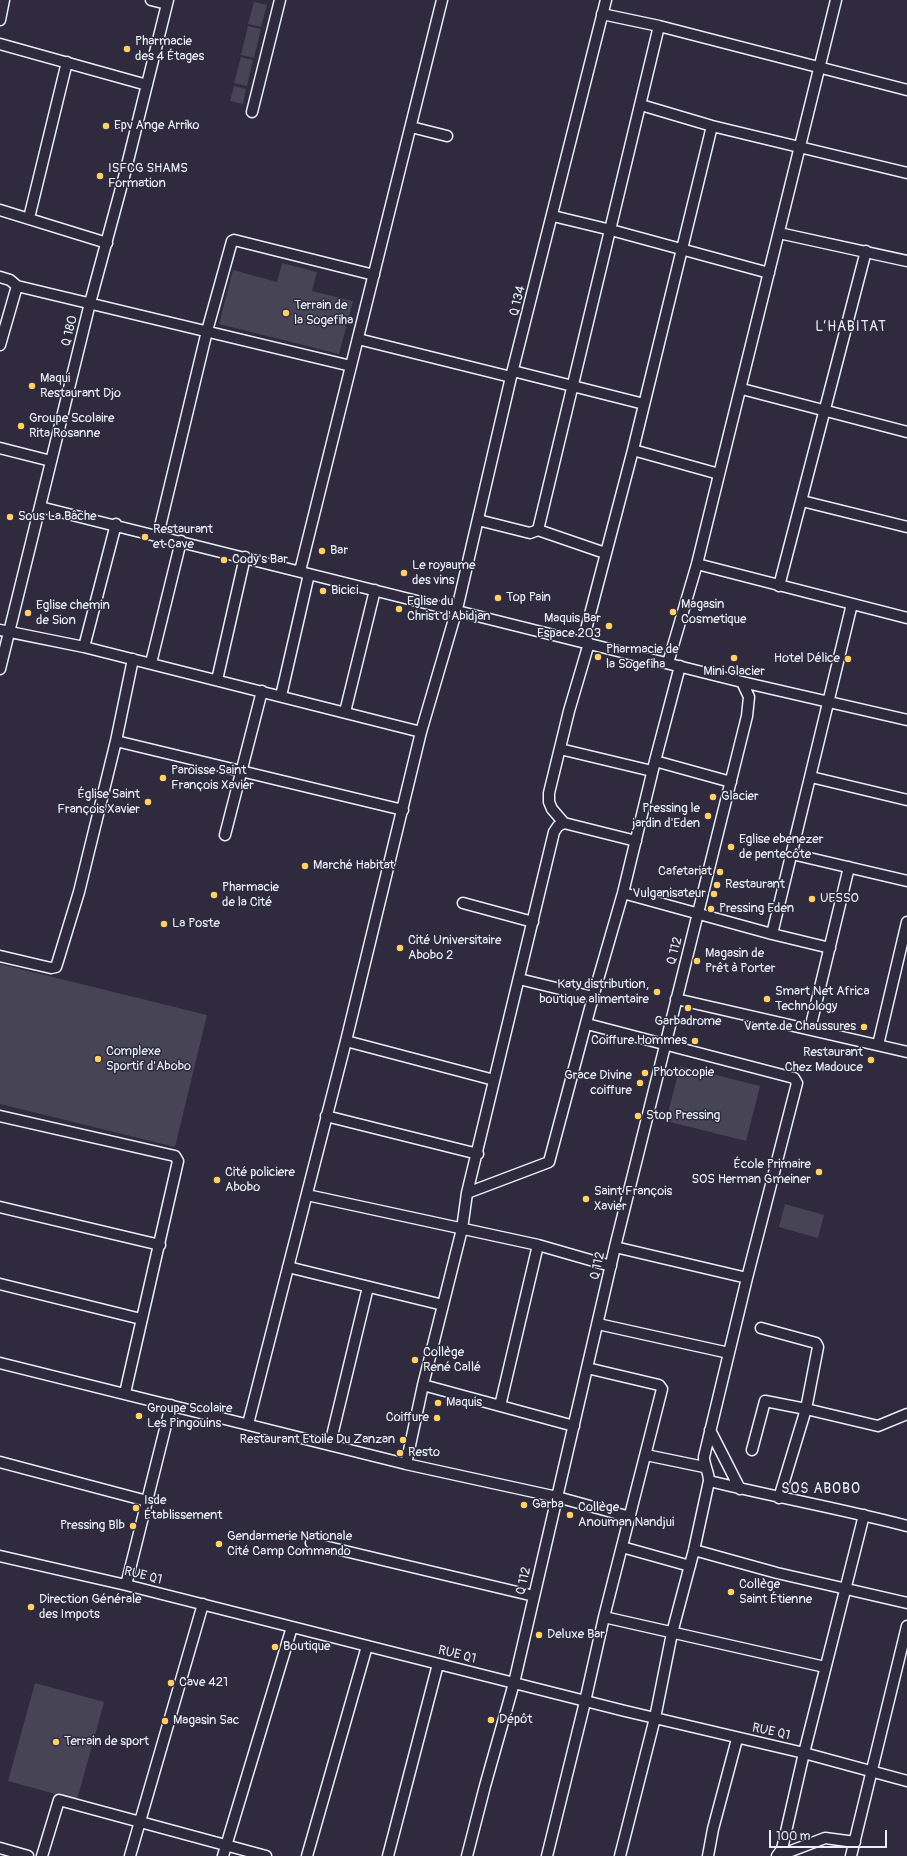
<!DOCTYPE html>
<html>
<head>
<meta charset="utf-8">
<style>
	body { margin:0 }
	#map { position:relative; width:907px; height:1856px; overflow:hidden; background:#2f2a3d; font-family:Pangolin,sans-serif }
	canvas { display:block }
	.scale { position:absolute; left:769px; top:1830px; width:118px; height:18px; box-sizing:border-box; border:2px solid #e8f1f8; border-top:0; padding-left:5px; font-size:12px; line-height:14px; white-space:nowrap; color:#e8f1f8; -webkit-text-stroke:3px #2f2a3d; paint-order:stroke }
</style>
</head>
<body>
<div id="map">
<canvas width="907" height="1856"></canvas>
<div class="scale">100 m</div>
</div>
<script>
const ctx = document.querySelector('canvas').getContext('2d');
ctx.lineJoin = 'round';
function paint(path, color) {
  ctx.fillStyle = color;
  ctx.fill(path, 'evenodd');
}
function trace(path, color, width, dash) {
  ctx.strokeStyle = color;
  ctx.lineWidth = width;
  ctx.lineCap = dash ? 'butt' : 'round';
  ctx.setLineDash(dash || []);
  ctx.stroke(path);
}
function write(font, color, halo, rows, align = 'center') {
  ctx.font = font + ' Pangolin,sans-serif';
  ctx.lineWidth = 3;
  ctx.setLineDash([]);
  ctx.textBaseline = 'middle';
  ctx.strokeStyle = halo;
  ctx.fillStyle = color;
  for (const [text, x, y, turn = 0] of rows) {
    ctx.save();
    ctx.translate(x, y);
    ctx.rotate((+turn || 0) * Math.PI / 180);
    ctx.textAlign = isNaN(turn) ? turn : align;
    if (halo) ctx.strokeText(text, 0, 0);
    ctx.fillText(text, 0, 0);
    ctx.restore();
  }
}
const green = new Path2D(`
	M254,2L267,5L261,27L248,24Z
	M248,26L261,29L254,58L241,55Z
	M241,57L253,60L247,86L234,83Z
	M234,86L246,89L243,104L230,101Z
	M282,263L317,272L312,291L353,301L339,354L219,324L233,270L277,282Z
	M0,964L207,1015L175,1147L0,1104Z
	M680,1066L760,1086L746,1141L666,1121Z
	M785,1204L824,1215L818,1238L779,1227Z
	M35,1683L104,1702L77,1800L8,1781Z`);
const minor = new Path2D(`
	M151,0L167,4
	M602,14L659,26L907,90
	M0,20L4,0
	M0,44L147,85
	M641,105L712,126L907,173
	M252,112L280,0
	M411,127L447,136
	M0,210L107,243
	M553,216L611,230L769,273
	M29,218L67,62
	M779,233L907,261
	M0,277L10,280L17,286L351,366
	M358,339L511,377
	M0,345L17,286
	M513,371L644,404
	M742,389L907,432
	M0,448L51,461
	M633,450L719,474
	M802,501L907,527
	M40,507L742,682L907,720
	M478,520L530,533L538,530L605,553
	M538,530L659,26
	M158,535L207,331L232,241L234,240L374,275
	M697,564L907,618
	M300,571L442,0
	M779,586L866,251
	M0,630L84,647L421,732
	M583,641L633,450L712,126
	M589,643L569,711L549,793V802L552,809L564,823L636,841
	M84,647L116,524
	M151,663L181,541
	M668,663L697,564L836,0
	M0,669L90,303L124,177L168,0
	M217,680L245,557
	M281,696L309,574
	M345,712L375,590
	M116,741L403,810
	M560,749L652,771
	M655,761L731,782
	M811,777L907,800
	M225,835L262,691
	M792,854L907,881
	M623,893L772,934L830,948
	M463,903L533,922
	M772,934L852,604
	M0,956L51,968L56,967L57,964L79,892L116,741L133,659
	M519,979L593,997
	M676,999L907,1052
	M587,1024L794,1078L797,1083L747,1278L704,1457C704,1466 709,1472 709,1481L694,1550L672,1633L655,1718L620,1856
	M810,1029L849,867
	M346,1041L494,1080
	M878,1045L907,922
	M0,1116L175,1156L178,1161L125,1393
	M326,1116L478,1154
	M467,1193L549,1162L593,997L623,893L655,761L680,666
	M307,1195L538,1245L611,1266
	M0,1207L160,1245
	M615,1247L747,1278
	M288,1267L443,1305
	M0,1284L141,1319
	M598,1324L729,1353
	M761,1328L816,1343L818,1347L806,1409L779,1498
	M0,1363L406,1464L557,1497L630,1517
	M423,1385L574,1426
	M500,1406L538,1245
	M248,1424L346,1041L421,732L457,609L511,377L606,0
	M710,1430L740,1489
	M330,1444L368,1287
	M752,1450L765,1401L806,1409L878,1426L907,1414
	M646,1455L704,1467
	M0,1462L147,1501
	M406,1464L423,1385L462,1229L467,1193L554,832L558,826L564,823
	M709,1481C775,1497 842,1509 907,1526
	M311,1543L534,1596
	M622,1547L690,1566
	M694,1550L777,1573L907,1603
	M0,1556L126,1585L625,1711L804,1753L907,1781
	M126,1585L171,1405
	M604,1617L825,1667
	M0,1848L28,1856
	M42,1856L59,1800L266,1856
	M130,1856L203,1604
	M223,1856L292,1627
	M307,1856L367,1646
	M388,1856L438,1664
	M467,1856L485,1786L514,1683L615,1247L747,716L749,697L742,682
	M547,1856L584,1706L604,1617L662,1389L659,1385L587,1368
	M708,1856L713,1829L737,1739
	M777,1856L782,1849L804,1753L864,1515
	M778,1856L825,1838L855,1842
	M851,1856L907,1626`);
const markers = [
	[127,49,4,"#ffd166"],
	[106,126,4,"#ffd166"],
	[100,176,4,"#ffd166"],
	[286,313,4,"#ffd166"],
	[32,386,4,"#ffd166"],
	[21,426,4,"#ffd166"],
	[10,517,4,"#ffd166"],
	[145,537,4,"#ffd166"],
	[322,551,4,"#ffd166"],
	[224,560,4,"#ffd166"],
	[404,573,4,"#ffd166"],
	[323,591,4,"#ffd166"],
	[498,598,4,"#ffd166"],
	[399,609,4,"#ffd166"],
	[673,612,4,"#ffd166"],
	[28,613,4,"#ffd166"],
	[609,626,4,"#ffd166"],
	[598,657,4,"#ffd166"],
	[734,658,4,"#ffd166"],
	[848,659,4,"#ffd166"],
	[163,778,4,"#ffd166"],
	[713,797,4,"#ffd166"],
	[148,802,4,"#ffd166"],
	[708,816,4,"#ffd166"],
	[731,847,4,"#ffd166"],
	[305,866,4,"#ffd166"],
	[720,872,4,"#ffd166"],
	[717,885,4,"#ffd166"],
	[714,894,4,"#ffd166"],
	[214,895,4,"#ffd166"],
	[812,899,4,"#ffd166"],
	[711,909,4,"#ffd166"],
	[164,924,4,"#ffd166"],
	[400,948,4,"#ffd166"],
	[697,961,4,"#ffd166"],
	[657,992,4,"#ffd166"],
	[767,999,4,"#ffd166"],
	[688,1008,4,"#ffd166"],
	[864,1027,4,"#ffd166"],
	[695,1041,4,"#ffd166"],
	[98,1059,4,"#ffd166"],
	[871,1060,4,"#ffd166"],
	[645,1073,4,"#ffd166"],
	[640,1083,4,"#ffd166"],
	[638,1116,4,"#ffd166"],
	[819,1172,4,"#ffd166"],
	[217,1180,4,"#ffd166"],
	[586,1199,4,"#ffd166"],
	[415,1360,4,"#ffd166"],
	[438,1403,4,"#ffd166"],
	[139,1416,4,"#ffd166"],
	[437,1418,4,"#ffd166"],
	[403,1440,4,"#ffd166"],
	[400,1453,4,"#ffd166"],
	[524,1505,4,"#ffd166"],
	[136,1508,4,"#ffd166"],
	[570,1515,4,"#ffd166"],
	[133,1526,4,"#ffd166"],
	[219,1544,4,"#ffd166"],
	[731,1592,4,"#ffd166"],
	[31,1607,4,"#ffd166"],
	[539,1635,4,"#ffd166"],
	[275,1647,4,"#ffd166"],
	[171,1683,4,"#ffd166"],
	[491,1720,4,"#ffd166"],
	[165,1721,4,"#ffd166"],
	[56,1742,4,"#ffd166"]
];
const poiNames = [
	["Pharmacie",135,42],
	["des 4 Étages",135,57],
	["Epv Ange Arriko",114,126],
	["ISFCG SHAMS",108,169],
	["Formation",108,184],
	["Terrain de",294,306],
	["la Sogefiha",294,321],
	["Maqui",40,379],
	["Restaurant Djo",40,394],
	["Groupe Scolaire",29,419],
	["Rita Rosanne",29,434],
	["Sous La Bâche",18,517],
	["Restaurant",153,530],
	["et Cave",153,545],
	["Bar",330,551],
	["Cody's Bar",232,560],
	["Le royaume",412,566],
	["des vins",412,581],
	["Bicici",331,591],
	["Top Pain",506,598],
	["Eglise du",407,602],
	["Christ d'Abidjan",407,617],
	["Magasin",681,605],
	["Cosmetique",681,620],
	["Eglise chemin",36,606],
	["de Sion",36,621],
	["Maquis Bar",601,619,"right"],
	["Espace 203",601,634,"right"],
	["Pharmacie de",606,650],
	["la Sogefiha",606,665],
	["Hotel Délice",840,659,"right"],
	["Mini Glacier",734,672,"center"],
	["Paroisse Saint",171,771],
	["François Xavier",171,786],
	["Église Saint",140,795,"right"],
	["François Xavier",140,810,"right"],
	["Glacier",721,797],
	["Pressing le",700,809,"right"],
	["jardin d'Eden",700,824,"right"],
	["Eglise ebenezer",739,840],
	["de pentecôte",739,855],
	["Marché Habitat",313,866],
	["Cafetariat",712,872,"right"],
	["Restaurant",725,885],
	["Pharmacie",222,888],
	["de la Cité",222,903],
	["Vulganisateur",706,894,"right"],
	["UESSO",820,899],
	["Pressing Eden",719,909],
	["La Poste",172,924],
	["Cité Universitaire",408,941],
	["Abobo 2",408,956],
	["Magasin de",705,954],
	["Prêt à Porter",705,969],
	["Katy distribution,",649,985,"right"],
	["boutique alimentaire",649,1000,"right"],
	["Smart Net Africa",775,992],
	["Technology",775,1007],
	["Garbadrome",688,1022,"center"],
	["Vente de Chaussures",856,1027,"right"],
	["Coiffure Hommes",687,1041,"right"],
	["Complexe",106,1052],
	["Sportif d'Abobo",106,1067],
	["Restaurant",863,1053,"right"],
	["Chez Madouce",863,1068,"right"],
	["Photocopie",653,1073],
	["Grace Divine",632,1076,"right"],
	["coiffure",632,1091,"right"],
	["Stop Pressing",646,1116],
	["École Primaire",811,1165,"right"],
	["SOS Herman Gmeiner",811,1180,"right"],
	["Cité policiere",225,1173],
	["Abobo",225,1188],
	["Saint François",594,1192],
	["Xavier",594,1207],
	["Collège",423,1353],
	["René Callé",423,1368],
	["Maquis",446,1403],
	["Groupe Scolaire",147,1409],
	["Les Pingouins",147,1424],
	["Coiffure",429,1418,"right"],
	["Restaurant Etoile Du Zanzan",395,1440,"right"],
	["Resto",408,1453],
	["Isde",144,1501],
	["Établissement",144,1516],
	["Garba",532,1505],
	["Collège",578,1508],
	["Anouman Nandjui",578,1523],
	["Pressing Blb",125,1526,"right"],
	["Gendarmerie Nationale",227,1537],
	["Cité Camp Commando",227,1552],
	["Collège",739,1585],
	["Saint Étienne",739,1600],
	["Direction Générale",39,1600],
	["des Impots",39,1615],
	["Deluxe Bar",547,1635],
	["Boutique",283,1647],
	["Cave 421",179,1683],
	["Dépôt",499,1720],
	["Magasin Sac",173,1721],
	["Terrain de sport",64,1742]
];
const streetNames = [
	["Q 134",518,301,-76],
	["Q 180",70,331,-76],
	["Q 112",675,951,-75],
	["Q 112",598,1266,-77],
	["RUE Q1",143,1576,14],
	["Q 112",524,1581,-77],
	["RUE Q1",457,1655,14],
	["RUE Q1",771,1732,12]
];
const neighbourhoodNames = [
	["L’HABITAT",851,327],
	["SOS ABOBO",821,1489]
];
paint(green, '#464455');
trace(minor, '#e8f1f8', 13);
trace(minor, '#2f2a3d', 10);
for (const [x, y, r, color] of markers) {
  const dot = new Path2D();
  dot.arc(x, y, r, 0, 2 * Math.PI);
  ctx.fillStyle = color;
  ctx.fill(dot);
  trace(dot, '#2f2a3d', 1.5);
}
write('13px', '#e8f1f8', '#2f2a3d', poiNames, 'left');
write('13px', '#e8f1f8', '#2f2a3d', streetNames);
ctx.letterSpacing = '1px';
write('14px', '#e8f1f8', '#2f2a3d', neighbourhoodNames);
ctx.letterSpacing = '0px';
</script>
</body>
</html>
